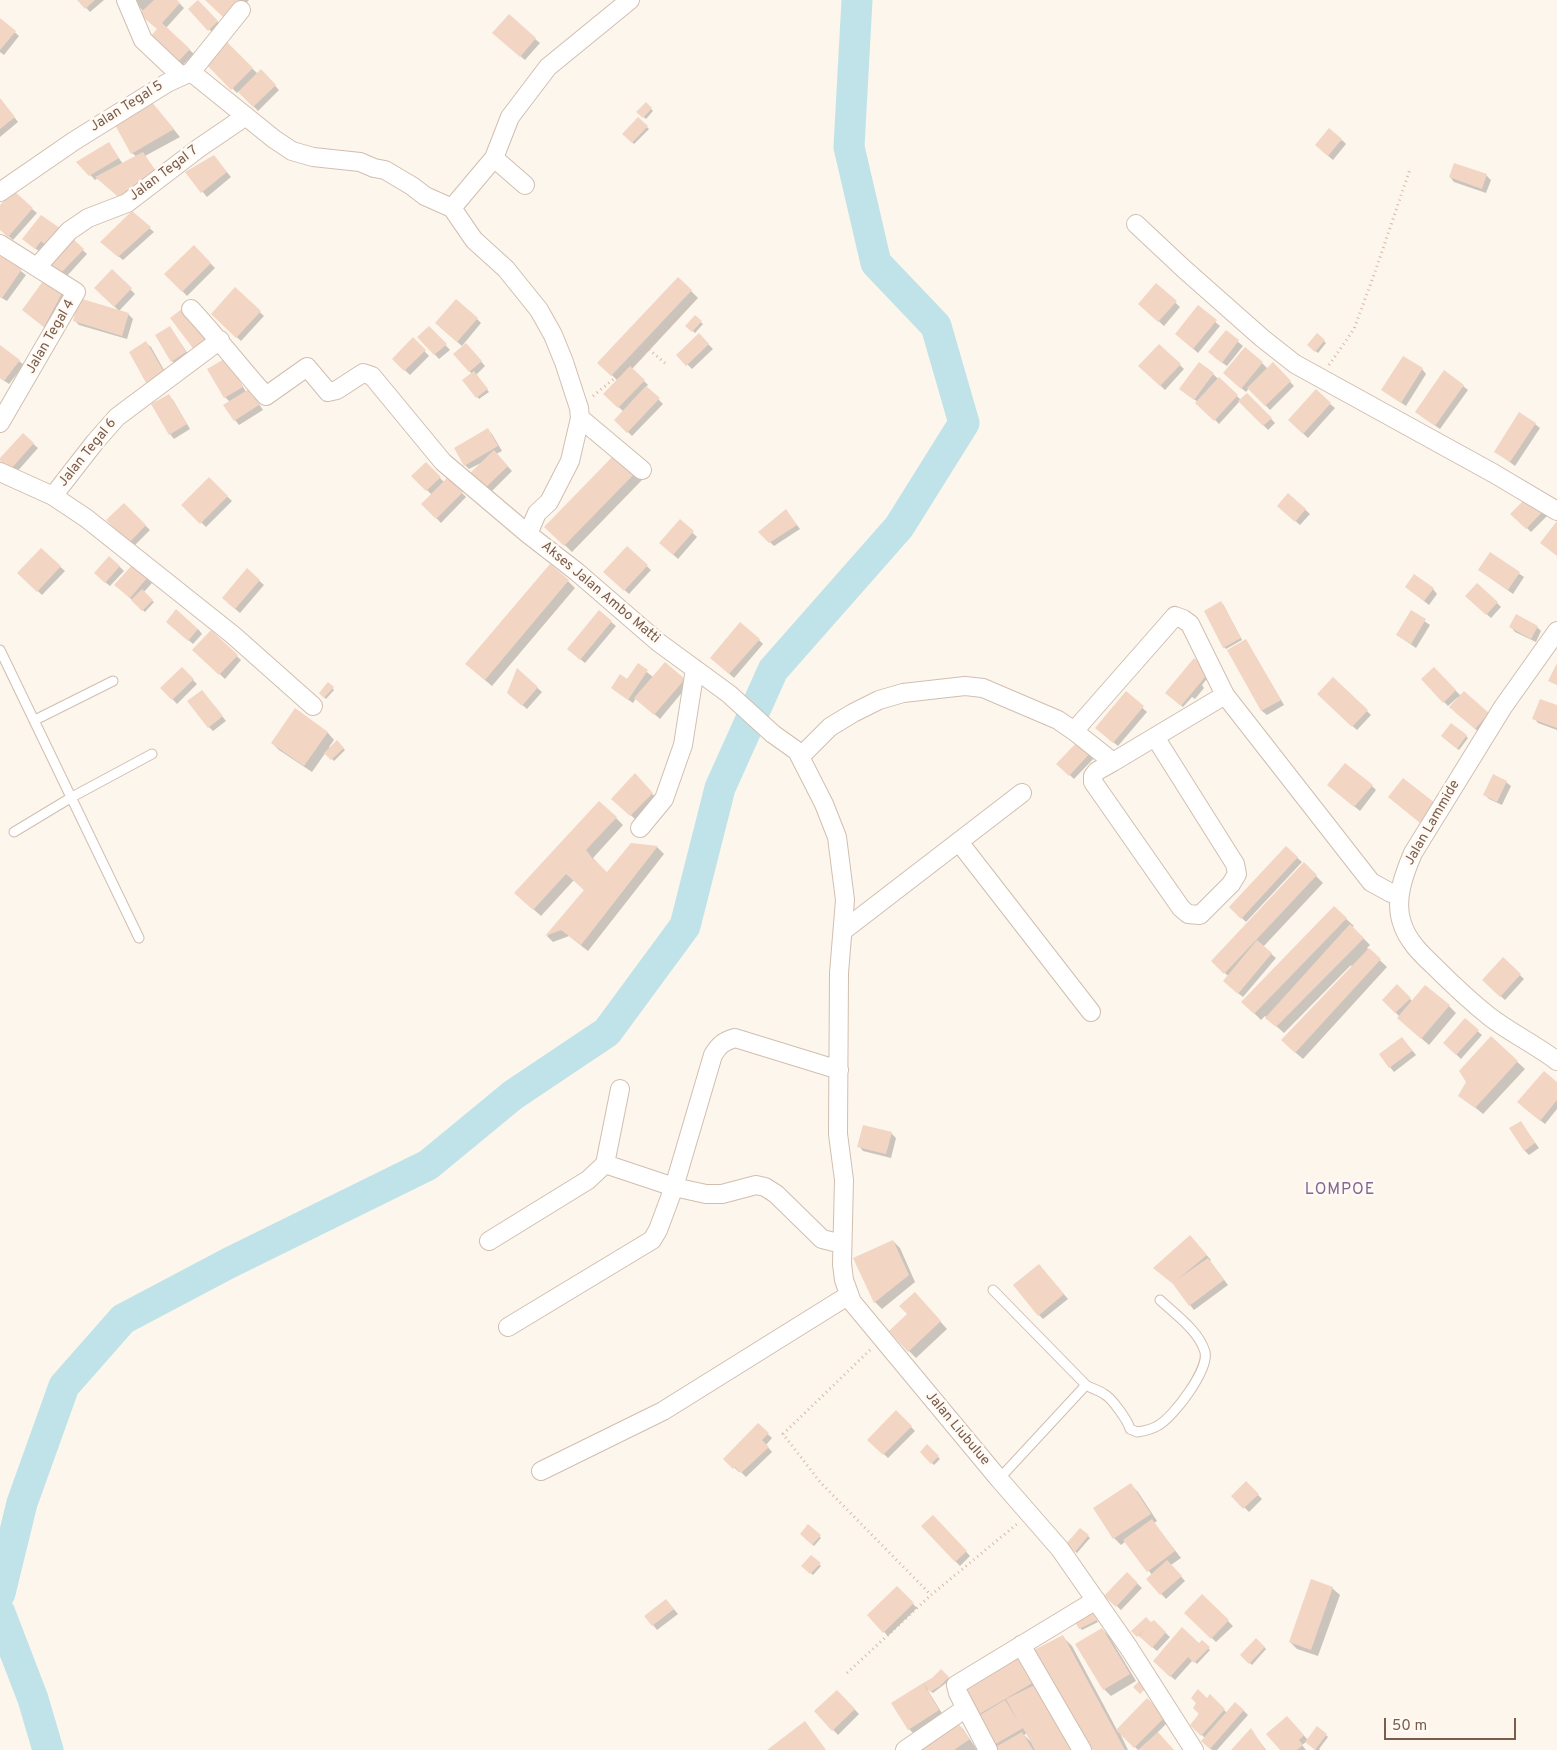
<!DOCTYPE html>
<html>
<head>
<meta charset="utf-8">
<style>
	body { margin:0 }
	#map { position:relative; width:1557px; height:1750px; overflow:hidden; background:#fdf6ec; font-family:Overpass,sans-serif }
	canvas { display:block }
	.scale { position:absolute; left:1384px; top:1718px; width:132px; height:22px; box-sizing:border-box; border:2px solid #7a5c4d; border-top:0; padding-left:6px; font-size:15px; line-height:18px; white-space:nowrap; color:#7a5c4d; -webkit-text-stroke:4px #fffaf3; paint-order:stroke }
</style>
</head>
<body>
<div id="map">
<canvas width="1557" height="1750"></canvas>
<div class="scale">50 m</div>
</div>
<script>
const ctx = document.querySelector('canvas').getContext('2d');
ctx.lineJoin = 'round';
function paint(path, color) {
  ctx.fillStyle = color;
  ctx.fill(path, 'evenodd');
}
function trace(path, color, width, dash) {
  ctx.strokeStyle = color;
  ctx.lineWidth = width;
  ctx.lineCap = dash ? 'butt' : 'round';
  ctx.setLineDash(dash || []);
  ctx.stroke(path);
}
function write(font, color, halo, rows, align = 'center') {
  ctx.font = font + ' Overpass,sans-serif';
  ctx.lineWidth = 5;
  ctx.setLineDash([]);
  ctx.textBaseline = 'middle';
  ctx.strokeStyle = halo;
  ctx.fillStyle = color;
  for (const [text, x, y, turn = 0] of rows) {
    ctx.save();
    ctx.translate(x, y);
    ctx.rotate((+turn || 0) * Math.PI / 180);
    ctx.textAlign = isNaN(turn) ? turn : align;
    if (halo) ctx.strokeText(text, 0, 0);
    ctx.fillText(text, 0, 0);
    ctx.restore();
  }
}
const shadow = new Path2D(`
	M79,0H104L90,12Z
	M134,0H176L184,8L166,28L194,54L181,67L158,30Z
	M207,0H249L228,21Z
	M197,1L222,26L214,34L189,9Z
	M0,19L19,36L4,55L0,52Z
	M498,37L535,39L540,43L525,60Z
	M226,43L258,74L261,71L279,90L258,111L239,91L237,93L207,63Z
	M0,99L18,122L0,137Z
	M646,103L653,111L646,119L638,112Z
	M158,110L180,137L145,156L163,181L98,178L95,180L78,162L109,144L123,164L137,157L132,153Z
	M638,119L649,129L634,144L623,134Z
	M1342,140L1346,144L1333,160L1321,150Z
	M218,162L231,177L207,197L187,173Z
	M1486,175L1491,180L1486,193L1454,182L1450,177Z
	M0,206L32,209L37,213L13,240L0,229Z
	M132,213L154,232L123,260L106,246Z
	M63,232L40,252L28,243Z
	M71,239L87,254L66,277L49,262Z
	M194,247L215,268L187,296L166,274Z
	M0,255L26,275L7,301L0,297Z
	M112,271L135,294L119,311L96,288Z
	M679,279L698,298L632,369L648,385L646,387L663,404L632,436L616,420L624,412L605,394L618,381L599,363Z
	M1156,284L1180,307L1164,326L1144,308Z
	M60,289L65,294L49,331L28,314Z
	M235,289L264,316L241,341L212,314Z
	M1198,307L1220,326L1198,353L1181,338Z
	M128,314L133,319L127,339L79,325L74,320Z
	M695,317L703,324L695,333L687,326Z
	M477,319L481,323L462,346L441,328Z
	M170,327L190,357L176,365L172,361Z
	M429,327L450,350L439,359L419,337Z
	M1226,332L1243,346L1227,366L1214,357Z
	M699,335L713,349L692,369L678,355Z
	M1317,335L1326,343L1318,353L1308,345Z
	M413,339L429,356L410,375L393,359Z
	M146,343L151,347L168,377L152,386L147,382Z
	M1159,345L1184,369L1165,390L1140,366Z
	M0,346L24,365L9,384L0,378Z
	M470,349L485,366L476,375L489,392L479,399L464,380L472,374L455,354Z
	M1262,363L1268,369L1273,364L1294,386L1270,410L1249,388L1246,392L1229,378Z
	M230,364L246,392L249,390L253,395L263,410L239,425L235,420L230,402L225,397Z
	M1200,364L1213,374L1241,400L1247,394L1275,423L1268,430L1240,401L1219,424L1198,402L1185,393Z
	M1422,369L1426,374L1406,406L1382,390Z
	M1463,386L1468,390L1440,429L1421,416Z
	M168,395L173,400L190,429L174,439L170,434Z
	M1330,404L1335,408L1308,438L1294,425Z
	M1535,424L1540,428L1515,466L1495,451Z
	M488,430L492,434L502,451L496,454L512,471L488,495L469,476L483,462L469,469L465,465Z
	M23,435L38,448L15,474L0,460Z
	M617,453L643,479L572,552L546,527Z
	M426,464L444,482L448,479L466,497L441,523L423,504L432,495L413,476Z
	M209,479L232,501L206,527L183,505Z
	M1288,494L1310,514L1300,525L1283,510Z
	M1528,497L1547,516L1531,532L1512,514Z
	M124,505L150,530L134,546L108,520Z
	M786,511L800,529L774,546L760,532Z
	M680,521L697,537L678,559L665,547Z
	M627,548L651,570L629,594L605,572Z
	M41,550L65,571L42,595L19,573Z
	M1490,554L1524,577L1513,594L1479,570Z
	M133,565L152,583L143,593L154,602L145,612L120,589Z
	M119,566L124,571L110,586L100,578Z
	M247,570L264,585L240,613L228,603Z
	M568,581L575,588L492,686L474,671Z
	M1406,587L1433,589L1437,594L1429,605Z
	M1471,600L1497,603L1501,607L1491,618Z
	M1223,604L1242,640L1226,649L1224,647Z
	M599,612L616,626L585,663L573,653Z
	M1411,612L1430,625L1416,648L1397,635Z
	M172,626L198,629L202,634L193,644Z
	M1511,627H1537L1541,631L1536,642L1515,632Z
	M211,632L241,660L225,679L194,650Z
	M759,640L763,644L734,678L716,662Z
	M1254,654L1284,705L1267,715L1262,711L1236,663Z
	M665,663L689,684L660,719L636,698L633,703L617,692L638,665L653,677Z
	M182,669L197,684L177,704L162,688Z
	M1434,669L1461,696L1493,718L1480,733L1455,712L1459,698L1458,697L1448,706L1422,679Z
	M517,670L542,692L527,709L513,697Z
	M1211,674L1202,685L1204,688L1195,699L1192,697L1183,707L1166,693Z
	M1333,678L1371,715L1357,730L1318,694Z
	M329,684L334,690L326,699L320,693Z
	M1126,693L1147,712L1118,746L1101,732Z
	M206,696L226,721L213,731L209,727Z
	M1557,706V730L1538,723L1534,718Z
	M296,710L328,733L334,740L329,747L330,748L337,742L345,750L334,761L326,752L312,772L279,750L272,743Z
	M1466,736L1468,738L1459,750L1444,738Z
	M1080,741L1096,756L1074,779L1058,764Z
	M635,775L656,798L635,819L613,799Z
	M1506,782L1511,786L1502,805L1489,799L1485,795Z
	M1372,786L1376,790L1360,811L1333,789Z
	M616,818L623,825L593,858L607,873L632,844L657,847L664,854L588,951L569,936L553,942L547,936L585,891L574,880L541,916L523,900Z
	M1286,848L1302,862L1246,922L1231,907Z
	M1304,864L1323,883L1263,947L1276,958L1243,997L1229,986V977L1213,961Z
	M1334,908L1354,926L1352,927L1370,945L1367,948L1387,967L1303,1059L1289,1047L1352,967L1351,965L1284,1033L1265,1016L1261,1020L1243,1002Z
	M1503,959L1524,979L1505,1000L1483,980Z
	M1397,986L1413,1002L1449,1006L1456,1013L1429,1045L1406,1025L1400,1017L1383,1000Z
	M1465,1020L1482,1035L1461,1059L1444,1043Z
	M1402,1038L1416,1055L1394,1072L1390,1067Z
	M1491,1038L1525,1069L1483,1114L1460,1095Z
	M1557,1084V1109L1545,1124L1523,1107Z
	M1521,1123L1539,1148L1529,1155L1524,1150Z
	M891,1133L896,1138L891,1158L863,1151L859,1146Z
	M893,1241L900,1248L915,1282L882,1309L875,1302L855,1259Z
	M1194,1241L1211,1260L1210,1261L1228,1285L1194,1310L1175,1286Z
	M1043,1270L1068,1299L1043,1319L1039,1315Z
	M921,1300L947,1329L916,1358L909,1351Z
	M896,1412L915,1431L888,1458L869,1440Z
	M758,1425L772,1438L766,1445L772,1452L746,1477L740,1471L739,1472L725,1459Z
	M927,1446L940,1459L934,1465L921,1452Z
	M1246,1483L1262,1499L1249,1512L1233,1496Z
	M1131,1485L1138,1492L1157,1521L1154,1523L1181,1558L1171,1565L1185,1581L1166,1599L1147,1579L1152,1575L1126,1541L1121,1545L1114,1538Z
	M933,1516L970,1556L960,1566L922,1526Z
	M809,1526L821,1538L814,1546L801,1534Z
	M1081,1529L1090,1538L1077,1553L1067,1544Z
	M811,1557L821,1566L813,1575L803,1566Z
	M1127,1574L1142,1588L1121,1610L1106,1596Z
	M897,1588L917,1608L888,1636L868,1615Z
	M1332,1588L1340,1595L1318,1656L1297,1649L1290,1642Z
	M1202,1596L1233,1626L1216,1642L1186,1613Z
	M666,1600L678,1614L657,1630L653,1625Z
	M1092,1613L1098,1622L1082,1630L1080,1628Z
	M1154,1622L1170,1637L1157,1651L1133,1631L1151,1624Z
	M1102,1629L1109,1636L1136,1681L1111,1696L1104,1689Z
	M1062,1636L1072,1646L1117,1730L1148,1700L1169,1721L1157,1733L1173,1750H1138L1119,1731L1128,1750H1087Z
	M1256,1639L1266,1649L1252,1665L1242,1655Z
	M1202,1642L1210,1650L1197,1664L1193,1660L1175,1680L1154,1661L1200,1645Z
	M1018,1655L1075,1750H997V1747L977,1715ZM1027,1733L1031,1742L1024,1735Z
	M941,1671L950,1680L933,1693L927,1689L943,1715L913,1733L909,1729L923,1684L933,1679Z
	M837,1691L859,1714L838,1735L816,1712Z
	M1210,1696L1227,1713L1243,1710L1248,1715L1217,1750H1212L1207,1746L1205,1738L1192,1725Z
	M956,1722L963,1729L977,1750H917Z
	M1291,1722L1308,1740L1317,1728L1326,1735L1328,1737L1319,1749L1320,1750H1316L1306,1742L1302,1745L1306,1750H1282Z
	M1251,1730L1266,1750H1233Z`);
const river = new Path2D(`
	M0,1593L22,1503L64,1386L123,1319L229,1263L428,1165L513,1095L607,1032L685,926L720,788L773,670L899,527L964,423L936,326L876,263L849,147L857,0
	M0,1613L33,1699L48,1750`);
const building = new Path2D(`
	M77,0H95L85,9Z
	M154,0H177L180,3L162,23L190,49L176,64L149,38L157,29L139,14Z
	M198,0L218,21L208,31L188,9Z
	M205,0H240L223,17Z
	M509,14L536,38L520,57L492,33Z
	M0,18L16,31L0,50Z
	M226,41L253,68L231,90L205,63Z
	M261,69L276,85L253,107L238,92Z
	M0,98L15,117L0,129Z
	M151,101L174,129L131,154L115,125Z
	M646,102L652,108L643,118L636,112Z
	M638,117L648,126L632,143L622,134Z
	M1329,128L1342,139L1328,156L1315,145Z
	M109,142L119,158L89,176L76,162Z
	M143,152L157,173L123,201L95,177Z
	M214,155L227,172L201,193L185,172Z
	M1454,163L1487,174L1482,189L1449,177Z
	M13,190L33,208L8,237L0,230V205Z
	M132,211L151,227L118,257L100,242Z
	M41,215L64,231L49,248L41,241L35,249L22,239Z
	M71,237L84,249L60,274L48,262Z
	M194,245L211,263L182,292L164,274Z
	M0,253L22,269L2,298L0,297Z
	M112,269L132,288L114,307L94,288Z
	M46,277L62,293L44,327L22,310Z
	M678,277L692,290L611,376L597,363Z
	M1156,283L1177,301L1158,322L1138,304Z
	M235,287L261,311L236,338L211,314Z
	M79,298L129,313L122,336L73,321Z
	M456,299L478,318L457,342L435,323Z
	M1198,305L1217,320L1193,349L1175,334Z
	M183,308L208,341L195,351L170,318Z
	M695,315L702,321L692,332L685,326Z
	M170,326L186,352L171,362L155,335Z
	M429,326L447,344L434,355L417,337Z
	M1226,330L1239,340L1222,363L1208,352Z
	M699,333L709,344L686,366L676,355Z
	M1317,333L1325,340L1315,352L1307,345Z
	M413,337L426,350L404,371L392,359Z
	M146,341L164,372L146,383L129,352Z
	M466,343L482,361L469,372L453,354Z
	M1159,344L1181,364L1160,386L1138,366Z
	M0,345L20,360L4,381L0,378Z
	M1245,347L1263,362L1241,389L1223,373Z
	M1403,356L1423,368L1401,403L1381,390Z
	M226,358L243,387L224,398L207,369Z
	M1199,362L1214,373L1194,400L1179,389Z
	M1273,362L1291,381L1265,406L1247,388Z
	M630,366L645,380L618,408L603,394Z
	M1444,370L1464,385L1435,426L1415,412Z
	M474,371L488,389L476,398L462,380Z
	M1219,377L1238,395L1214,421L1195,403Z
	M646,386L660,398L627,433L614,420Z
	M249,389L259,405L234,421L223,405Z
	M1316,389L1331,403L1303,434L1288,420Z
	M1247,393L1272,418L1263,426L1238,401Z
	M169,394L187,424L169,435L151,404Z
	M1519,412L1536,423L1510,462L1494,452Z
	M488,428L498,446L464,466L454,448Z
	M23,433L34,443L10,470L0,461V458Z
	M494,450L508,466L482,491L467,476Z
	M617,452L637,471L564,546L544,527Z
	M426,462L441,477L426,491L411,476Z
	M209,477L228,496L200,524L181,505Z
	M448,477L463,492L436,519L421,504Z
	M1288,493L1306,509L1295,522L1277,506Z
	M1528,496L1544,510L1526,529L1510,514Z
	M124,503L146,525L129,543L106,520Z
	M786,509L797,525L769,543L758,532Z
	M680,519L694,531L673,555L659,543Z
	M1557,521V556L1540,543Z
	M627,546L648,565L624,591L603,572Z
	M41,548L61,566L37,592L17,573Z
	M1490,552L1520,572L1508,590L1478,570Z
	M109,556L120,566L105,583L94,573Z
	M133,564L148,577L130,598L114,585Z
	M550,564L569,580L485,680L465,664Z
	M247,568L260,580L235,609L222,598Z
	M1414,574L1434,588L1424,601L1405,587Z
	M1477,583L1498,602L1486,615L1465,596Z
	M142,589L153,600L142,611L131,600Z
	M1221,601L1241,638L1223,648L1204,611Z
	M176,609L198,629L188,641L166,622Z
	M599,610L612,621L580,660L567,649Z
	M1411,610L1426,619L1411,644L1396,635Z
	M1516,614L1538,626L1531,639L1509,627Z
	M740,622L760,639L729,674L710,658Z
	M211,630L238,655L219,675L192,650Z
	M1246,639L1281,700L1261,711L1227,650Z
	M1194,658L1210,671L1181,706L1165,693Z
	M665,662L685,679L654,715L634,698Z
	M638,663L648,670L628,700L611,688L620,674L627,679Z
	M1557,663V685L1548,681Z
	M182,667L194,679L172,700L160,688Z
	M1434,667L1456,690L1443,703L1421,679Z
	M517,668L538,687L522,706L507,693Z
	M1333,677L1368,710L1352,727L1317,694Z
	M328,682L334,687L324,698L319,693Z
	M202,690L223,716L208,728L187,701Z
	M1126,691L1144,706L1113,743L1095,728Z
	M1464,691L1489,713L1475,729L1449,707Z
	M1540,699L1557,705V728L1532,719Z
	M295,708L328,732L304,766L271,743Z
	M1451,723L1467,735L1457,749L1441,736Z
	M1080,739L1092,751L1069,776L1056,764Z
	M337,740L344,748L331,760L324,753Z
	M1345,763L1373,785L1354,807L1327,785Z
	M635,773L653,793L630,816L611,799Z
	M1493,774L1507,781L1497,802L1483,795Z
	M1403,778L1435,803L1420,823L1388,797Z
	M599,801L617,817L586,850L592,858L607,872L631,843L658,846L581,945L561,930L545,936L584,890L566,874L533,910L514,893Z
	M1286,846L1298,857L1241,919L1229,907Z
	M1304,862L1317,875L1224,974L1211,961Z
	M1334,906L1347,918L1254,1014L1241,1002Z
	M1350,924L1364,938L1276,1027L1265,1018Z
	M1257,940L1272,953L1238,994L1223,981Z
	M1369,948L1381,959L1295,1053L1281,1040Z
	M1503,957L1521,974L1500,997L1482,980Z
	M1397,984L1411,998L1395,1013L1382,1000Z
	M1425,985L1450,1005L1421,1039L1397,1018Z
	M1465,1018L1479,1030L1456,1055L1443,1043Z
	M1491,1036L1518,1061L1475,1108L1458,1096L1466,1082L1459,1071Z
	M1402,1037L1412,1051L1389,1068L1379,1054Z
	M1544,1071L1557,1082V1100L1540,1121L1517,1102Z
	M1521,1121L1535,1143L1524,1151L1509,1128Z
	M863,1125L892,1132L886,1154L857,1147Z
	M1190,1235L1207,1255L1178,1279L1208,1258L1224,1280L1189,1306L1173,1284L1153,1268Z
	M893,1240L909,1275L874,1303L853,1258Z
	M1039,1264L1064,1294L1038,1316L1013,1285Z
	M915,1292L941,1321L908,1352L889,1331L907,1314L899,1306Z
	M896,1410L912,1426L883,1455L867,1440Z
	M758,1423L769,1433L762,1440L769,1447L741,1473L735,1467L733,1469L723,1459Z
	M927,1444L939,1456L931,1464L920,1452Z
	M1246,1481L1259,1494L1243,1509L1231,1496Z
	M1131,1483L1151,1514L1113,1539L1093,1508Z
	M933,1515L967,1551L955,1562L921,1526Z
	M1152,1519L1175,1551L1147,1572L1123,1540Z
	M808,1524L821,1535L812,1545L800,1534Z
	M1080,1528L1089,1535L1075,1552L1066,1544Z
	M811,1555L821,1563L810,1574L801,1566Z
	M1167,1560L1182,1576L1160,1595L1146,1579Z
	M1127,1572L1138,1583L1116,1607L1104,1596Z
	M1311,1579L1333,1587L1311,1650L1289,1642Z
	M897,1586L914,1603L883,1633L867,1615Z
	M1202,1594L1229,1620L1211,1639L1184,1613Z
	M666,1599L674,1609L652,1626L644,1616Z
	M1092,1611L1097,1620L1079,1629L1074,1620Z
	M1146,1617L1151,1622L1154,1620L1166,1632L1152,1648L1139,1636L1145,1629L1137,1637L1131,1631Z
	M1182,1627L1199,1643L1202,1640L1210,1647L1194,1663L1188,1657L1170,1677L1153,1661Z
	M1102,1628L1130,1674L1103,1690L1075,1644Z
	M1063,1635L1125,1750H1086L1032,1651Z
	M1256,1638L1265,1647L1249,1664L1240,1655Z
	M1019,1654L1034,1682L976,1716L959,1686Z
	M941,1669L949,1677L940,1686L930,1692L923,1683L939,1710L908,1730L891,1703L923,1683L932,1678Z
	M1143,1677L1150,1684L1140,1694L1133,1687Z
	M1037,1684L1073,1750H1035L1023,1728L994,1745L977,1717L1005,1700L1019,1723L1006,1699Z
	M1198,1689L1207,1698L1210,1694L1225,1709L1201,1736L1190,1725L1199,1714L1193,1708L1196,1703L1191,1698Z
	M837,1690L855,1709L832,1731L814,1711Z
	M1147,1698L1166,1716L1134,1748L1116,1730Z
	M1235,1702L1244,1710L1210,1749L1201,1741Z
	M1287,1716L1304,1735L1299,1740L1303,1745L1297,1750H1280L1266,1734Z
	M805,1721L826,1750H767Z
	M956,1721L970,1739L954,1750H916Z
	M1317,1726L1327,1734L1315,1750L1305,1742Z
	M1251,1728L1265,1750H1231Z
	M1022,1732L1033,1750H996L994,1748Z
	M1158,1732L1174,1750H1138Z`);
const path = new Path2D(`
	M665,363L646,347L668,327L695,298
	M1329,365L1354,329L1375,272L1410,169
	M593,396L621,373L646,347
	M870,1350L783,1434L820,1482L931,1595L1017,1524
	M847,1673L931,1595`);
const service = new Path2D(`
	M0,650L139,938
	M35,720L113,681
	M14,832L72,797L152,754
	M993,1290L1086,1385C1092,1389 1099,1390 1104,1394C1112,1398 1128,1421 1130,1429L1137,1432C1144,1431 1153,1429 1159,1425C1174,1416 1209,1370 1205,1352C1199,1331 1176,1315 1160,1300
	M999,1479L1086,1385`);
const minor = new Path2D(`
	M126,0L143,40L181,76
	M191,72L274,139L292,151L313,157L360,162L374,168L385,170L412,186L425,196L452,208L474,240L506,269L539,310L553,335L564,362L579,408L580,418L570,461L549,502L537,513L528,534L577,572L658,642L729,694L773,734L797,751L824,804L837,837L845,900L839,973L838,1134L844,1180L842,1264L844,1280L852,1302L999,1479L1060,1549L1129,1648L1194,1750
	M494,158L525,185
	M0,192L74,141L167,83L191,72L241,10
	M452,208L494,158L510,117L548,67L630,0
	M1136,224L1184,269L1262,338L1295,364L1493,473L1557,511
	M0,244L76,292L0,423
	M37,267L69,231L88,218L127,203L199,148L246,116
	M191,309C217,337 240,367 266,396L307,367L328,392L337,390L363,373L372,376L443,462L528,534
	M580,418L642,470
	M0,472L53,496L95,442L117,417L220,340
	M53,496L86,518L233,635L313,706
	M1557,631L1503,707L1413,853C1404,874 1394,900 1402,923C1407,940 1421,954 1434,966C1452,984 1470,1001 1490,1017C1511,1033 1536,1045 1557,1061
	M1074,731L1175,616L1183,619L1190,624L1225,695
	M800,757L830,727L853,713L879,700L903,693L965,686L983,688L1058,720L1074,731L1113,762L1225,695L1371,882L1391,893L1400,892
	M1113,762L1097,771L1093,776V782L1181,908L1188,914L1200,915L1231,884L1237,874L1235,864L1155,737
	M640,828L664,799L683,745L695,669
	M959,842L1091,1012
	M844,930L1022,793
	M605,1164L674,1187L706,1194H722L756,1185L765,1187L776,1194L822,1239L842,1244
	M489,1241L588,1180L605,1164L620,1089
	M508,1327L652,1240L658,1230L674,1187L713,1055C719,1045 724,1041 735,1038L839,1070
	M541,1471L663,1411L849,1295
	M1021,1645L1082,1750
	M905,1750L966,1708
	M988,1750L958,1693L956,1685L1096,1600`);
const streetNames = [
	["Jalan Tegal 5",127,107,-32],
	["Jalan Tegal 7",164,174,-37],
	["Jalan Tegal 4",51,337,-60],
	["Jalan Tegal 6",88,453,-51],
	["Akses Jalan Ambo Matti",600,593,40],
	["Jalan Lammide",1433,823,-60],
	["Jalan Liubulue",957,1429,50]
];
const quarterNames = [
	["LOMPOE",1340,1191]
];
paint(shadow, '#0003');
trace(river, '#bfe3e8', 31);
paint(building, '#f3d5c3');
trace(service, '#d1beb0', 11);
trace(minor, '#d1beb0', 20);
trace(path, '#d9b8a5', 3, [1, 4]);
trace(service, '#fff', 9);
trace(minor, '#fff', 18);
write('14px', '#7a5c4d', '#fffaf3', streetNames);
ctx.letterSpacing = '1px';
write('16px', '#846695', '#fffaf3', quarterNames);
ctx.letterSpacing = '0px';
</script>
</body>
</html>
